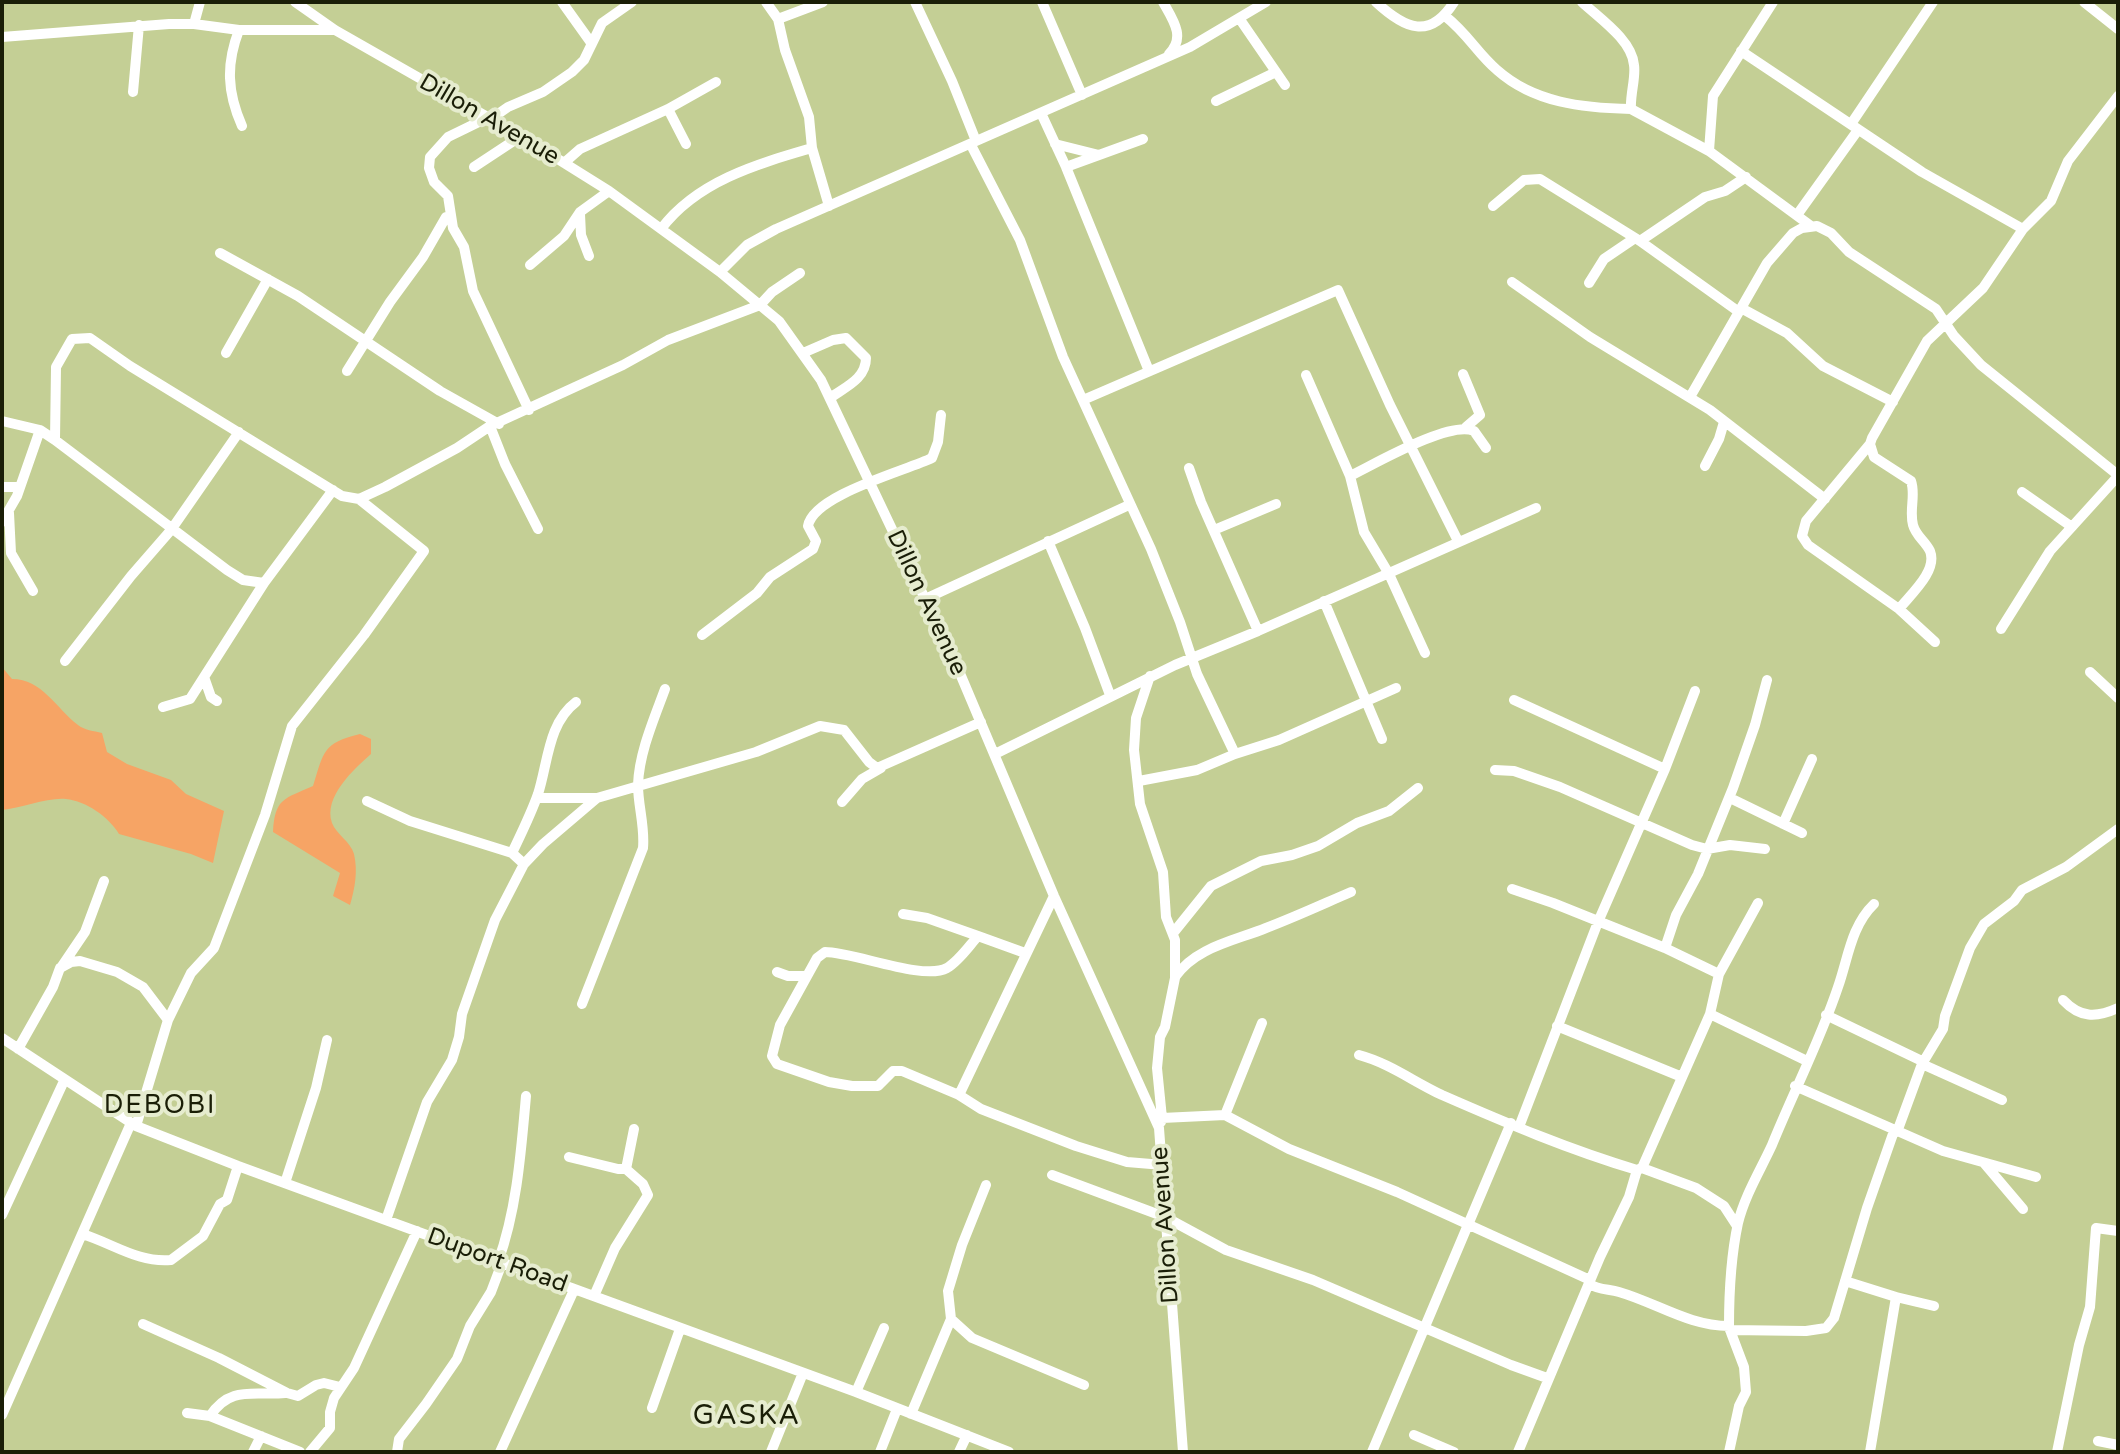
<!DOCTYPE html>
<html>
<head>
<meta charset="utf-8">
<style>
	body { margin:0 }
	#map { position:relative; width:2120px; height:1454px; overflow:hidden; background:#c4cf95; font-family:"Varela Round",sans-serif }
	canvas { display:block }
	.frame { position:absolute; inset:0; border:4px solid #1a1e07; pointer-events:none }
</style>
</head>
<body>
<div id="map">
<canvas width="2120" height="1454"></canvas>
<div class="frame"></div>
</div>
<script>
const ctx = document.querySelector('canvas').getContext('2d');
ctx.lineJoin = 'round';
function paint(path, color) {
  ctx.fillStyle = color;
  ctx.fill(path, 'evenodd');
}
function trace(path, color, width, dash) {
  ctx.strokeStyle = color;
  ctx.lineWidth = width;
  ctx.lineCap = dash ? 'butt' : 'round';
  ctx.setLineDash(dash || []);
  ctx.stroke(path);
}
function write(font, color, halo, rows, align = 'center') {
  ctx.font = font + ' "Varela Round",sans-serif';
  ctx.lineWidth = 8;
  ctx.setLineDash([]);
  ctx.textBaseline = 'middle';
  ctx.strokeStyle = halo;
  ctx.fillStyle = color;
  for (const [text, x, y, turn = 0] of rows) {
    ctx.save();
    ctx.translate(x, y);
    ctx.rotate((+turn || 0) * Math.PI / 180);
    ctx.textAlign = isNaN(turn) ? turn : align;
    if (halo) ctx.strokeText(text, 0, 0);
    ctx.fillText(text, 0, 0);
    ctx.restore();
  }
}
const green = new Path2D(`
	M2,667L12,679C42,679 56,708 78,725C84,730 94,731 102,733L107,752L127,764L171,780L186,794L224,811L213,863L191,854L119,834C109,817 86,801 66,799C49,797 21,808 2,810Z
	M360,734L371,739V754C354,769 323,797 332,823C336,834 351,842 354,854C358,871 355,888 350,905L333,896L340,873L273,832C275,798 284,799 313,786C324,752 322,743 360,734Z`);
const minor = new Path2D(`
	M295,2L335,30L521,136L609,191L720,272L779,321L821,380L956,664L1054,896L1159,1128L1183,1452
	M562,2L592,44
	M766,2L778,19
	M823,2L778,19L785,50L809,117L812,148L829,206
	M915,2L952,81L976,141
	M1042,2L1082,95
	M1163,2C1173,20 1186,37 1169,54
	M1376,2C1405,29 1430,40 1454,2
	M1582,2C1599,18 1632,40 1634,65C1636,78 1630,94 1631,109L1709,151L1811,226
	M2084,2L2118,29
	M1445,16C1468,34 1477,53 1497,70C1534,103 1583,108 1631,109
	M1239,18L1285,85
	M194,24L200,2
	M239,30C226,64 227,92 242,126
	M2,37L169,24H194L239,30H335
	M1741,51L1922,172L2023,229L1983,288L1927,341L1872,438L1870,444L1874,457L1911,481C1916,495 1909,510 1913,525C1916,536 1925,541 1930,551C1938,571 1910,595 1899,609
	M133,92L139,25
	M1216,101L1276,72
	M668,109L686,144
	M1041,113L1066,167L1149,371
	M487,118L448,137L430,157L429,168L434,182L448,196L453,228L464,247L473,291L529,410
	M492,122L498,114L508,107L543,92L572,72L584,60L602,23L632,2
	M1851,124L1933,2
	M1055,144L1099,155
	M971,145L1020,240L1063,357L1151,549L1180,622L1197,674L1235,754L1197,770L1139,781
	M1709,151L1713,96L1773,2
	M564,163L580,149L668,109L716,82
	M474,167L521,136
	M1066,167L1143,139
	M1493,206L1524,180L1540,179L1640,241L1739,312
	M580,214L581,235L589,256
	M1797,215L1858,130
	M661,229C697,181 757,164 812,148
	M2023,229L2051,201L2068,161L2118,96
	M1640,241L1705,197L1725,191L1746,177
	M220,253L298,296L440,391L499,424
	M530,265L564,236L580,212L609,191
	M720,272L747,245L776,229L1190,47L1266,2
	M1512,282L1590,337L1710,410L1825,499
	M1589,283L1604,259L1635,238
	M1741,308L1787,333L1823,366L1893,402
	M226,353L268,279
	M803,353L833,340L846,338L866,358C866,379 845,387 830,398
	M347,371L390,302L423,257L446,217L450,216
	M1463,374L1480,415L1466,427
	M1306,375L1350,476L1364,532L1389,574L1425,653
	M1690,397L1767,263L1793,233L1802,228L1817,226L1831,233L1849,252L1936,309L1954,336L1981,365L2118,475
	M1083,400L1338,290L1390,405L1458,541
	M2,421L40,430L55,440L227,570L243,580L264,583L333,490
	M490,426L505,464L538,529
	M55,440L56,367L72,339L90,338L130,366L342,496L359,499L385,487L457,448L490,426L623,365L668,340L760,305L772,292L800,273
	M1870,444L1806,521L1802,536L1808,545L1899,609L1935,642
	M1705,466L1719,439L1724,422
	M1189,468L1201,502L1258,631
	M1350,476C1375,464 1450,420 1474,431L1486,448
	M2,487H20
	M2022,492L2072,527
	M9,513L11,553L33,591
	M2,522L17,496L40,430
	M1214,530L1276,504
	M1048,541L1085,628L1110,695
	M925,599L1129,505
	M1324,601L1382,739
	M2001,629L2050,551L2118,476
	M702,635L757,593L770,577L813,549L816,541L808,526C813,495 905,471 932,458L938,442L941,415
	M65,661L131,576L171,530L239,432
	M2090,672L2118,698
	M1150,676L1136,718L1134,750L1140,804L1163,872L1166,917L1175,940V978L1165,1027L1160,1037L1157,1068L1162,1118
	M204,677L211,697L217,701
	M1514,700L1665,769L1598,922L1519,1127
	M163,707L190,699L264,583
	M995,754L1175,665L1258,631L1536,508
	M1235,754L1279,740L1396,688
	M1665,769L1695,691
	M1495,770L1514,771L1560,787L1692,845L1707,849L1730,845L1765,849
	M537,798H597
	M1730,798L1802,833
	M367,801L410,821L512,853L524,864
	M842,802L862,779L881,768
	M1783,824L1812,759
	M512,853C521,834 531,814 538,794C548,763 548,723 576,702
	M1512,889L1553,903L1665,948
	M903,914L927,918L978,936
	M1174,932L1211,886L1261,861L1292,855L1318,846L1357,823L1389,811L1418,788
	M1025,953L978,936C969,946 959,961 947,968C923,981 854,952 825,952L817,958L780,1025L772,1056L777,1064L829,1082L852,1086H878L893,1071H902L959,1095L981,1109L1076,1146L1127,1162L1163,1165
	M62,966L85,932L104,881
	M777,972L788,976H807
	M1719,974L1758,903
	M1175,977C1196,947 1234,941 1266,928C1295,917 1323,904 1351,892
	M2063,1000C2080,1018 2096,1018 2118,1008
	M582,1004L643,848C645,826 638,806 638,785C639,753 654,719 665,689
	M1710,1014L1807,1061
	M1826,1015L1924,1062
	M1557,1026L1682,1077
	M2,1038L136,1126L238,1166L856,1392L1009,1452
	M18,1049L53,987L60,968L71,962L80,961L117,972L143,987L168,1020
	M1359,1055C1389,1063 1414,1082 1442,1095C1506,1123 1570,1150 1637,1170
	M1922,1064L2002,1100
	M1795,1086L1943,1151L2036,1177
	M959,1095L1054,896
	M1225,1115L1289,1149L1397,1192L1590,1280
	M1161,1122L1162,1118L1225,1115L1262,1023
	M136,1126L168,1020L191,973L214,948L265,815L292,726L364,635L424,551L359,499
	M1897,1132L1922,1064L1943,1029L1945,1016L1970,948L1984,924L2014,901L2022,890L2066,867L2118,829
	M569,1157L618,1169H626
	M1984,1163L2023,1209
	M1642,1168L1696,1188L1724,1206L1737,1226
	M1052,1175L1165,1217L1226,1250L1313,1280L1511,1365L1547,1378
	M285,1183L316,1088L327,1040
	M2,1215L64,1081
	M386,1220L427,1102L452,1060L459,1037L462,1014L495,920L524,864L543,844L597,798L756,752L820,726L844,730L869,762L877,768L981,722
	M82,1234C112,1243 138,1263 171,1260L203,1236L220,1204L227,1200L238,1166
	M498,1262C517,1209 521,1152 526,1096
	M1845,1281L1896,1297L1870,1452
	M1589,1284C1599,1290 1609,1289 1619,1292C1657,1303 1689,1326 1729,1326L1730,1330L1806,1331L1826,1328L1834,1318L1867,1208L1894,1131
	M594,1296L615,1248L648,1195L643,1184L626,1169L634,1129
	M1896,1297L1934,1306
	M951,1319L972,1338L1084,1385
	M143,1324L219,1358L287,1393L298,1396L316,1385L324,1383L340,1387
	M1729,1326C1729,1292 1731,1256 1738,1223C1745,1195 1760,1171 1772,1145C1793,1093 1820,1041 1838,987C1848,959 1851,926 1874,904
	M856,1392L884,1328
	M652,1408L680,1329
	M187,1413L210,1416L300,1452
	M911,1414L951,1319L948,1291L962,1245L986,1185
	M2,1415L131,1123
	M210,1416C230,1385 254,1396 285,1393
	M1414,1435L1454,1452
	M2098,1441L2118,1445
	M253,1452L261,1436
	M310,1452L330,1428V1412L334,1398L354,1368L417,1231
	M397,1452L399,1439L426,1404L457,1359L470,1326L491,1292L502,1263
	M500,1452L574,1290
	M771,1452L803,1373
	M880,1452L897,1409
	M959,1452L967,1435
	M1372,1452L1511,1123
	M1518,1452L1600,1257L1629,1197L1637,1170L1642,1168L1710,1014L1719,974L1665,948L1676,915L1698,874L1733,788L1755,725L1767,680
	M1729,1452L1739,1406L1746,1392L1744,1367L1730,1330
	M2057,1452L2079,1345L2090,1307L2096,1228L2118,1231`);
const streetNames = [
	["Dillon Avenue",489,120,30],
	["Dillon Avenue",926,603,65],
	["Dillon Avenue",1166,1225,-94],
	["Duport Road",497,1261,20]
];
const neighbourhoodNames = [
	["DEBOBI",160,1106]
];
const quarterNames = [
	["GASKA",747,1417]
];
paint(green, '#f6a465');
trace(minor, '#fff', 10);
write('24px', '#1a1e07', '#e6eccf', streetNames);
ctx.letterSpacing = '2px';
write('26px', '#1a1e07', '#e6eccf', neighbourhoodNames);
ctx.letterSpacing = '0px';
ctx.letterSpacing = '2px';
write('28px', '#1a1e07', '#e6eccf', quarterNames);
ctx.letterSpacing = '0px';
</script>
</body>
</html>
